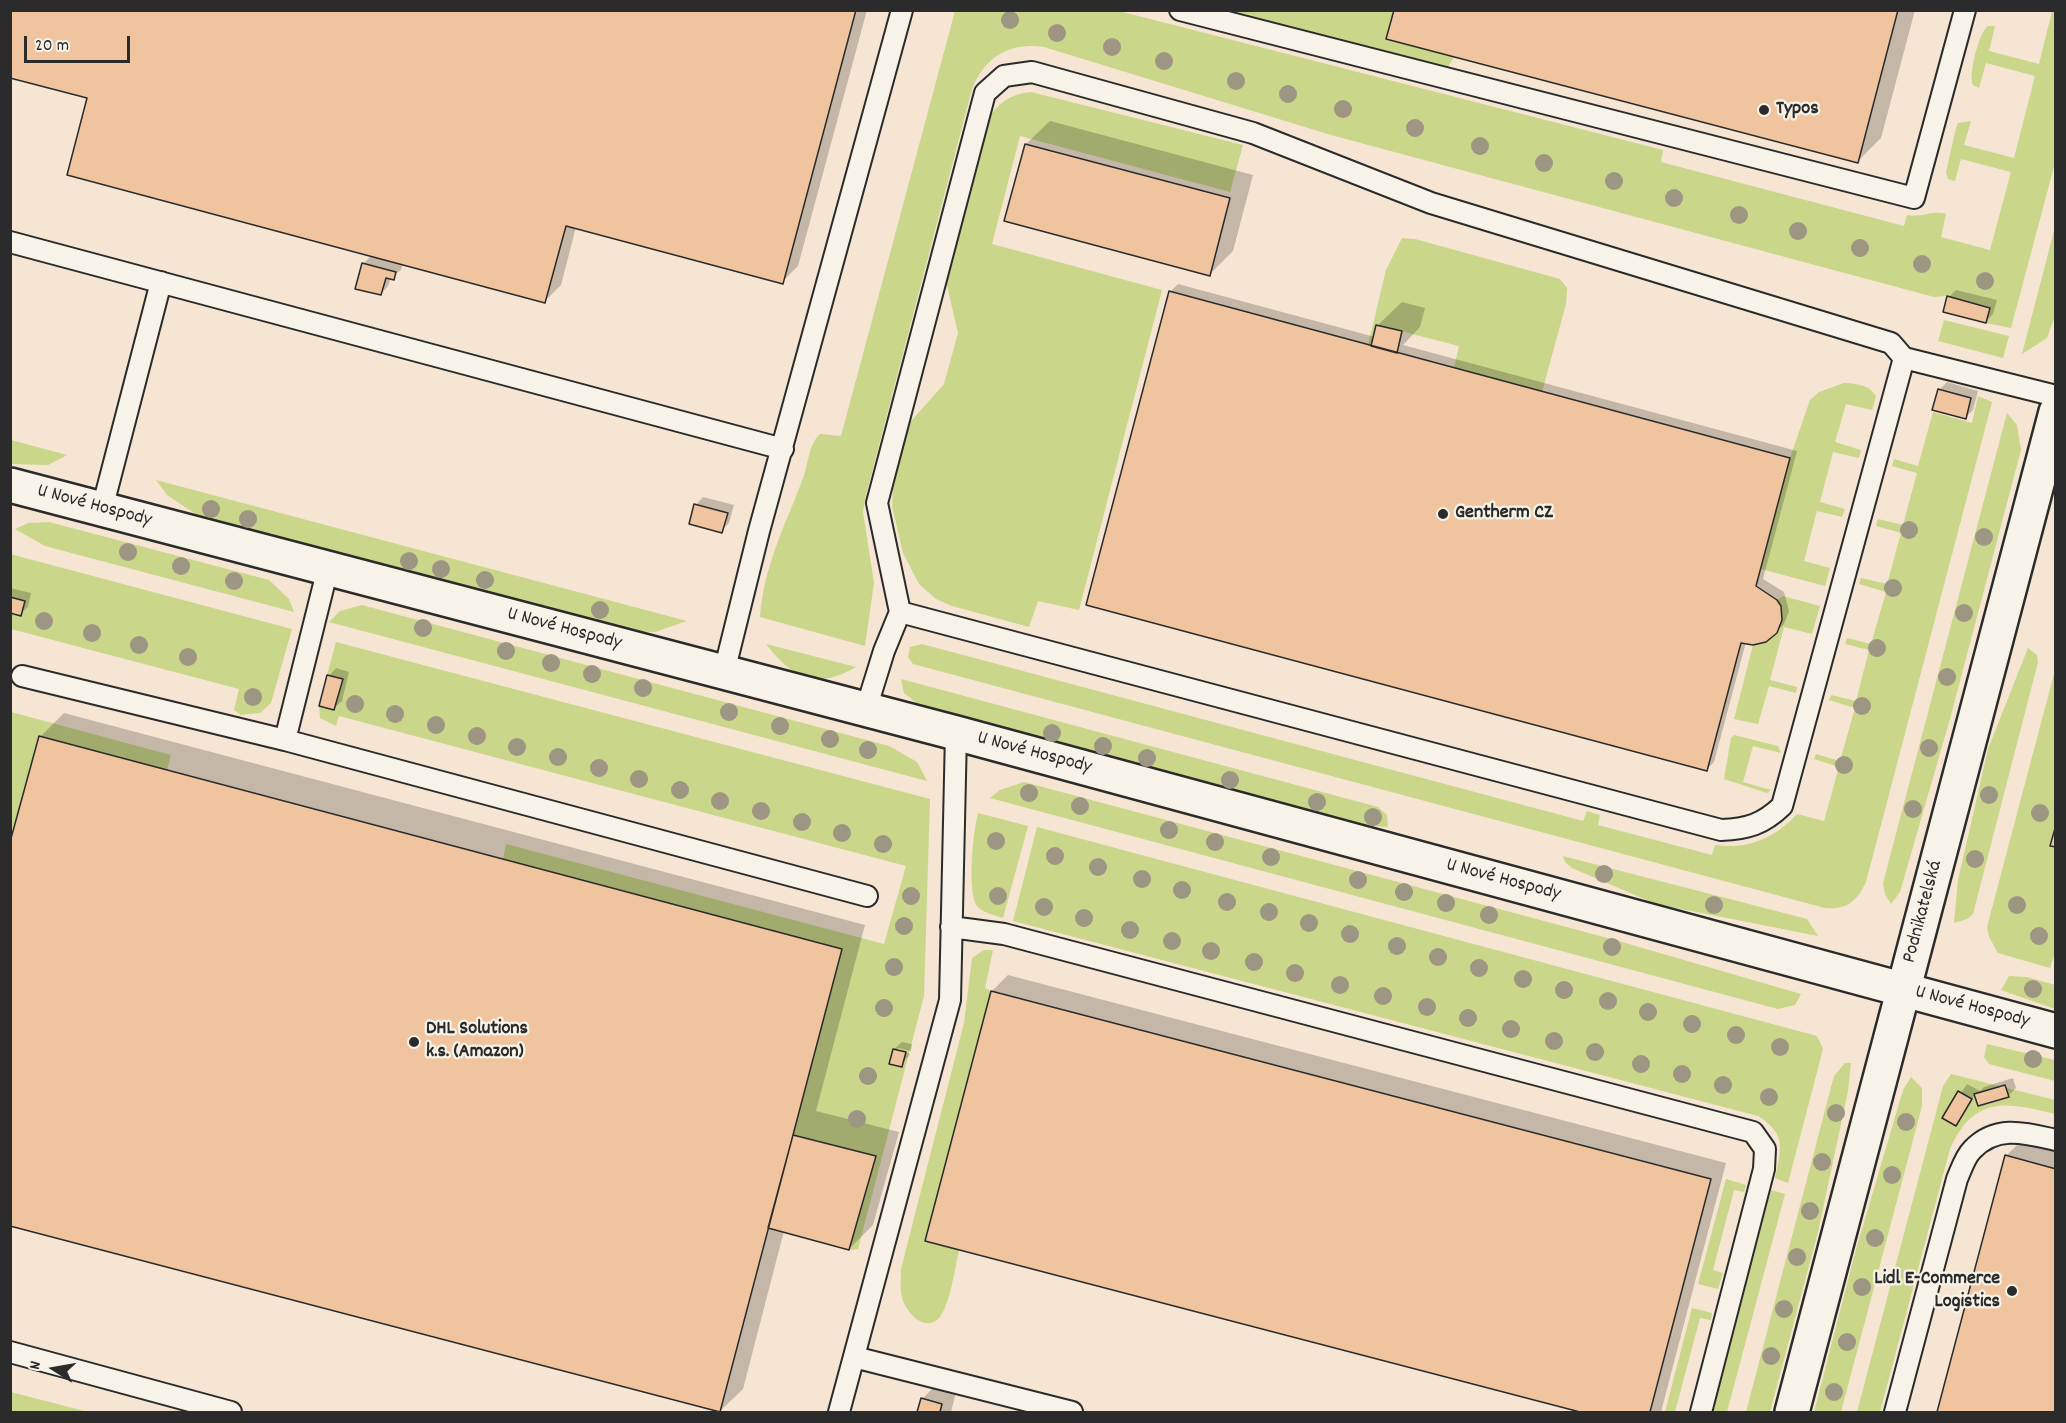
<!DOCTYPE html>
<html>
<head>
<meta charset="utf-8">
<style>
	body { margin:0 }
	#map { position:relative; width:2066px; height:1423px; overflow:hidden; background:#f5e5d2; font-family:Dekko,sans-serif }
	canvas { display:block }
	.frame { position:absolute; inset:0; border:12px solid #2b2b2b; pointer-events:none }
	.north { position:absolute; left:24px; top:1339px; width:60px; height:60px; -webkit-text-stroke:4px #f7f3e8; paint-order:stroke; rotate:281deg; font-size:16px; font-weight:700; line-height:24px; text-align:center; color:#2b2b2b }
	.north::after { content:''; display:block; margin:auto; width:21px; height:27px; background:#2b2b2b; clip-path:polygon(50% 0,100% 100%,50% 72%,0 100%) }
	.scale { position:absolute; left:24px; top:36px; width:106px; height:27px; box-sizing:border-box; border:3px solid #2b2b2b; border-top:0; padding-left:8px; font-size:18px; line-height:21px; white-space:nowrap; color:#2b2b2b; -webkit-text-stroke:4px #f7f3e8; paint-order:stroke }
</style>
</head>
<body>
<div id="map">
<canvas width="2066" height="1423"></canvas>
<div class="frame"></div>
<div class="north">N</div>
<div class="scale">20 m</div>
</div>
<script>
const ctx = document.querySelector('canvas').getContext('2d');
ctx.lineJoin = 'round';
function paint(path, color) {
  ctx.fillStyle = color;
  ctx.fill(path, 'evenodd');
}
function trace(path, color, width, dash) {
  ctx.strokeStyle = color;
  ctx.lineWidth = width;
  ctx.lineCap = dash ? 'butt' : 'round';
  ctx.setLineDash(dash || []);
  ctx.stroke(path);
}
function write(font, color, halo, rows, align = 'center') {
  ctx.font = font + ' Dekko,sans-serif';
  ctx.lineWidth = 4.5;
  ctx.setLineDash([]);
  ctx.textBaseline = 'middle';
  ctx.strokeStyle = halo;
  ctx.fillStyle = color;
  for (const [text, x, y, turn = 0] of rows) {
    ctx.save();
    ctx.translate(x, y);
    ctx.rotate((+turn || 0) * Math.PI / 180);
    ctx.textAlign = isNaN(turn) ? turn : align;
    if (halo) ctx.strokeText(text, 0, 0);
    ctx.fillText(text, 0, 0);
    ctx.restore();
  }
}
const green = new Path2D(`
	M955,11H1119L1663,150L1661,162L1904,226L1907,215C1923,218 1930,210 1946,214L1941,237L1990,250L2011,172L1961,159L1955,181L1948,179L1946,172L1956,128L1958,123L1971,121L1964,145L2014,158L2035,76L1986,63L1979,88L1973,85C1968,75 1979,32 1988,26H1995L1989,51L2039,64L2052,11H2055V163L2011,328L1986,323L1990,307L1946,296L1934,297L1331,135L1044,47C1009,42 985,57 972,89L866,495L863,512L874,583L865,646L760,617C764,566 784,528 802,481C809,465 807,447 820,434L841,436Z
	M1219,11H1394L1387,39L1454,57L1446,70Z
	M1031,92L1243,145L1230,192L1020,136L992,244L1162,290L1079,610L1038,601L1029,627L952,606L936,599L919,584L903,553L892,506L894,471L904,429L944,384L958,333L945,277L987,121C997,103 1011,94 1031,92Z
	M2055,227V316L2047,338L2022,354Z
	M1402,238L1415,239L1560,279L1567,288L1566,304L1542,392L1454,368L1459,346L1377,325L1371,346L1368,345L1386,270Z
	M1944,320L2009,336L2003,358L1938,341Z
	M1844,383C1857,384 1868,384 1876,396L1872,410L1846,404L1835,442L1861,450L1859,458L1833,452L1820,502L1845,509L1842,517L1817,511L1804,561L1830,568L1825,586L1761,569L1790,458L1810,400L1819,392Z
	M1978,396L1992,402L1866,882C1857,901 1847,910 1825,908L913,664L908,657L910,647L922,644L1583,821L1587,811L1600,815L1598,825L1712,855L1715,845C1748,850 1775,838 1797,814L1824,821L1839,767L1814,759L1816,754L1840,761L1855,708L1829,700L1831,695L1856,701L1869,650L1845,644L1847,638L1871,644L1886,592L1859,584L1861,578L1887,584L1901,533L1876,526L1878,519L1903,525L1917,473L1892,466L1894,459L1918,466L1933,412L1972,423Z
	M2007,413L2017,425L2021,450L1950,719L1900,892L1891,904L1885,894L1883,883Z
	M11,440L67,455L48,465L11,464Z
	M156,480L687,621L655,632L626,631L200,517L167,495Z
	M49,522L269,580L289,599L294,612L45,546L15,529L28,523Z
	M10,554L292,629L271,703L260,713L241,715L234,710L239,689L11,629Z
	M1783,596L1820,606L1812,634L1784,627L1770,680L1797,687L1796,693L1769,686L1758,724L1734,719L1753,645C1774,640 1790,622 1777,600Z
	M362,605L889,746L917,762L927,781L329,622L340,611Z
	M336,642L930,799L924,996L858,1249L849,1250L876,1156L793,1135L842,949L503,859L506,844L884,944L906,866L339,716L336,726L320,718L319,706L334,710L343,680L327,675Z
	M766,644L856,667C816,690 793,679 766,644Z
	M2028,648L2037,655L2038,662L1973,914L1967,919L1954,923L1958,880L1988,749Z
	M2055,670L2056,825L2050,846L2055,847L2056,949L2050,968L1998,953L1989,937L1987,927Z
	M901,679L1378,807L1387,815L1388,827L1349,824L925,710L904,693Z
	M11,712L171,755L167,770L39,736L11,842Z
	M1734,735L1778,746L1781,753L1753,746L1743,782L1771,790L1767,793L1724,779L1731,738Z
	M1024,782L1615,940L1801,994L1795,1005L1778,1009L990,798L1000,790Z
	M978,813L1028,826L1003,918C994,915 983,913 977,906C967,893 973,831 978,813Z
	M1037,827L1817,1036L1823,1049L1788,1183L1775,1178C1781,1149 1787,1134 1758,1116L1013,921Z
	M1563,856L1807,919L1818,936L1656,904L1572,868L1565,862Z
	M984,950H993L985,988L991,991L925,1241L959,1250C955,1267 950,1306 939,1318C924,1333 906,1312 902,1298C900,1289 901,1278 901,1269L964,1023L972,958Z
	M2009,976L2027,977L2055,985V1009L2001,990Z
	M1987,1044L2055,1060V1081L1989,1064L1984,1057Z
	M1845,1063H1851L1848,1091L1818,1232L1770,1412H1746L1834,1076Z
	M1951,1074L2055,1100V1114C2007,1102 1974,1095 1950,1149L1880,1412H1857L1943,1086Z
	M1911,1077L1922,1088V1106L1841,1412H1814L1855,1253L1903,1090Z
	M1726,1179L1746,1185L1744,1192L1734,1190L1713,1270L1723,1273L1718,1289L1698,1284Z
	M1771,1190L1785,1194L1727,1412H1713Z
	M1692,1308L1712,1313L1711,1320L1700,1318L1675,1412H1665Z
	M10,1392H11L88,1412H11Z`);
const shadow = new Path2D(`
	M10,10H867L798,266L782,282L576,227L561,285L545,301L403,263L401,270L391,277L388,286L381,294L363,264L372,255L89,97Z
	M1395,10H1915L1881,138L1857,162Z
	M1050,121L1253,175L1233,251L1209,275L1026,144Z
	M1178,284L1375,337L1378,325L1402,302L1425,308L1420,327L1403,345L1797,451L1763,579L1784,592L1789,611L1784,624L1776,632L1746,642L1714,762L1707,769L1170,292Z
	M1956,290L1997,300L1993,314L1986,321L1949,297Z
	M1947,382L1978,391L1973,410L1966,417L1940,389Z
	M703,497L734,505L729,523L721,531L696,505Z
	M10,588L31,593L28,607L20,614L10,612Z
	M336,668L349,672L342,701L334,708L329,676Z
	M64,713L865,925L816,1111L899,1132L873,1225L849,1249L784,1231L743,1389L719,1412L10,1225L40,737Z
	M1008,975L1726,1163L1661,1412H1585L926,1240L992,991Z
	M902,1042L912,1044L911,1051L898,1048V1051L910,1054L901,1065L894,1049Z
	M2013,1078L2016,1088L2008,1096L1976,1094L1955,1124L1944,1118L1967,1084L1980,1091L1984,1087Z
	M2030,1132L2056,1139V1412H1939L2006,1156Z
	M938,1383L957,1388L951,1412H919L922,1399Z`);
const building = new Path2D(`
	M10,10H856L783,284L566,226L545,303L67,175L87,98L10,78Z
	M1394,10H1898L1858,163L1386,39Z
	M1025,144L1230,198L1210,276L1004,221Z
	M362,263L396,272L394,280L386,278L381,295L355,289Z
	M1169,291L1790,458L1756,586L1777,600L1781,606L1782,620L1777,633L1766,642L1753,645L1741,643L1707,771L1086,605Z
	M1947,296L1990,308L1986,323L1943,312Z
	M1376,325L1402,331L1397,353L1371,346Z
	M1938,389L1971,398L1966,419L1932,410Z
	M694,504L728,513L722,533L689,524Z
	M10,597L25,601L21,616L10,613Z
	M327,675L343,679L334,710L319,706Z
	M39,736L842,949L720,1412L10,1226V842Z
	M2056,825V847L2050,846Z
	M991,991L1711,1179L1650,1412H1580L925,1241Z
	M893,1049L906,1052L902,1067L889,1064Z
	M2005,1085L2009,1097L1978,1106L1974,1094Z
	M1958,1091L1972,1099L1956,1126L1942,1118Z
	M793,1135L876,1156L849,1250L768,1228Z
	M2005,1155L2056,1169V1412H1937Z
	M921,1398L942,1404L940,1412H917Z`);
const lane = new Path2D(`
	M1180,10L1914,198L1965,10
	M10,242L783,449
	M1904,358L1891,343L1431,203L1253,133L1032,72L1004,76L985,93L877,503L900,612L1721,830C1748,829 1763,824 1782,806L1904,358L2056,396
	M102,509L161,282
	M724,672L759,531L902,10
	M22,676L285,740L867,896
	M866,709L884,651L900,612
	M285,740L328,568
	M951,927L1004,934L1753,1132L1765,1149L1764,1169L1701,1412
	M10,1352L231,1412
	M854,1357L1072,1412
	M839,1412L950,1000L956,733
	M1895,1412L1957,1179C1961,1170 1965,1157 1972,1150C1996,1124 2026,1133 2056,1140`);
const street = new Path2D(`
	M10,485L956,733L2056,1031
	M1792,1412L2056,412`);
const trees = [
	[1010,20],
	[1057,33],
	[1112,47],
	[1164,61],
	[1236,81],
	[1288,94],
	[1343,109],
	[1415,128],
	[1480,146],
	[1544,163],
	[1614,181],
	[1674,198],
	[1739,215],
	[1798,231],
	[1860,248],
	[1922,264],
	[1985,281],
	[211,509],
	[248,519],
	[1909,530],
	[1984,537],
	[128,552],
	[409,561],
	[181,566],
	[441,569],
	[485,580],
	[234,581],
	[1893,588],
	[600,610],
	[1964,613],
	[44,621],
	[423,628],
	[92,633],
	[139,645],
	[1877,648],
	[506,651],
	[188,657],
	[551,663],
	[592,674],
	[1947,677],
	[643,688],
	[253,697],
	[355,704],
	[1862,706],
	[729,712],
	[395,714],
	[436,725],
	[780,726],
	[1052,733],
	[477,736],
	[830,739],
	[1103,746],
	[517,747],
	[1929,748],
	[868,750],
	[558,757],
	[1147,758],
	[1844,765],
	[599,768],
	[639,779],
	[1230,780],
	[680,790],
	[1029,793],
	[1989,795],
	[720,801],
	[1317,802],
	[1080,806],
	[1913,809],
	[761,811],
	[2040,813],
	[1373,817],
	[802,822],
	[1169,830],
	[842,833],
	[996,841],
	[1215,842],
	[883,844],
	[1055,856],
	[1271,857],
	[1975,859],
	[1098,867],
	[1604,874],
	[1142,879],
	[1358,880],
	[1182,890],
	[1404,892],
	[911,896],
	[998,896],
	[1227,902],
	[1446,903],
	[1714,905],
	[2017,905],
	[1044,907],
	[1269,912],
	[1489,915],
	[1084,918],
	[1309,923],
	[904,926],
	[1130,930],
	[1350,934],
	[2039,936],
	[1172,941],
	[1397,946],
	[1612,947],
	[1211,951],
	[1438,957],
	[1254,962],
	[894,967],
	[1479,968],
	[1295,973],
	[1523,979],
	[1340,985],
	[2033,989],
	[1564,990],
	[1383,996],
	[1608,1001],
	[1427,1007],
	[884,1008],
	[1648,1012],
	[1468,1018],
	[1692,1024],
	[1511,1029],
	[1736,1035],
	[1554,1041],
	[1780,1047],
	[1595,1052],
	[2033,1059],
	[1641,1064],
	[1682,1074],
	[868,1076],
	[1723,1085],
	[1769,1097],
	[1836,1113],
	[857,1119],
	[1906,1122],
	[1822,1162],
	[1892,1175],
	[1810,1211],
	[1875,1238],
	[1797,1257],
	[1862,1287],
	[1784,1309],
	[1847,1342],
	[1771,1356],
	[1834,1392]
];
const markers = [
	[1764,110,6,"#2b2b2b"],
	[1443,514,6,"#2b2b2b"],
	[414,1042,6,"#2b2b2b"],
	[2012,1291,6,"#2b2b2b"]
];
const poiNames = [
	["Typos",1776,110],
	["Gentherm CZ",1455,514],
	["DHL Solutions",426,1030],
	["k.s. (Amazon)",426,1053],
	["Lidl E-Commerce",2000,1280,"right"],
	["Logistics",2000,1303,"right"]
];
const streetNames = [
	["U Nové Hospody",94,507,15],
	["U Nové Hospody",564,630,15],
	["U Nové Hospody",1034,754,15],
	["U Nové Hospody",1503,881,15],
	["Podnikatelská",1924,912,-75],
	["U Nové Hospody",1972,1008,15]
];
paint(green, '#cad689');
paint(shadow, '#0003');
paint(building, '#f0c49f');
trace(building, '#2b2b2b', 1.5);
trace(lane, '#2b2b2b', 24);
trace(street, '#2b2b2b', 38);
trace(lane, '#f7f3e8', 20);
trace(street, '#f7f3e8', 33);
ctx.fillStyle = '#9c9683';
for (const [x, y] of trees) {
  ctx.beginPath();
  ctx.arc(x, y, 9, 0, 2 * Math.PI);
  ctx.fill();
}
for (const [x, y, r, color] of markers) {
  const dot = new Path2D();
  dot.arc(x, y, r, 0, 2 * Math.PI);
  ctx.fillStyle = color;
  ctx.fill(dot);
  trace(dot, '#f7f3e8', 2);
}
write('bold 20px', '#2b2b2b', '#f7f3e8', poiNames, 'left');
write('20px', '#2b2b2b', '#f7f3e8', streetNames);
</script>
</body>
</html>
